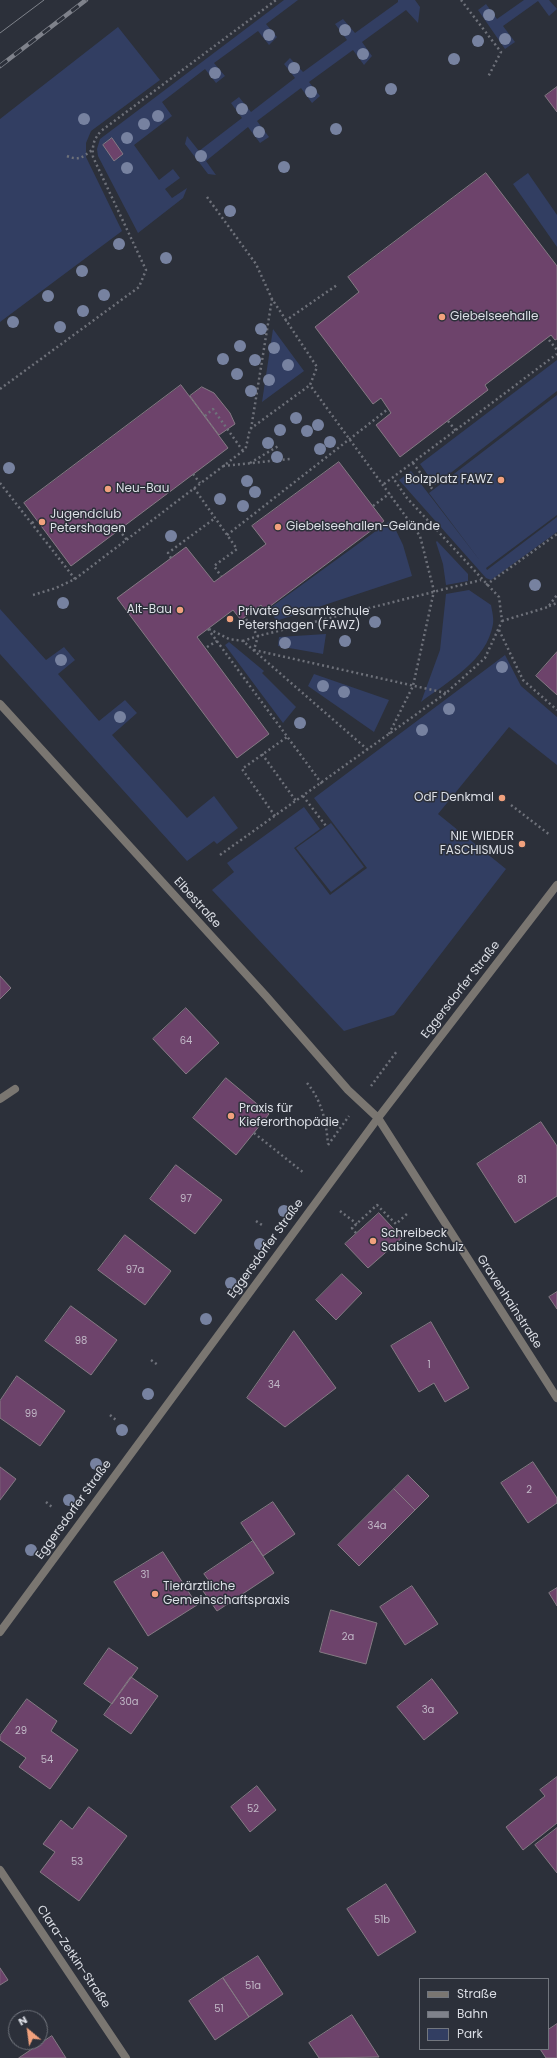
<!DOCTYPE html>
<html>
<head>
<meta charset="utf-8">
<style>
	body { margin:0 }
	#map { position:relative; width:557px; height:2058px; overflow:hidden; background:#2c303a; font-family:Poppins,sans-serif }
	canvas { display:block }
	.legend { position:absolute; left:419px; top:1978px; width:130px; height:72px; box-sizing:border-box; background:#2c303a; border:1px solid #72767e; margin:0; padding:5px 7px; list-style:none; font-size:12px; color:#dbdee5 }
	.legend li { display:flex; align-items:center; gap:8px; height:20px }
	.legend b { width:20px; border:1px solid #72767e }
	.north { position:absolute; left:8px; top:2010px; width:40px; height:40px; box-sizing:border-box; background:#2c303a; border:1px solid #72767e; border-radius:50%; rotate:331deg; font-size:11px; font-weight:700; line-height:16px; text-align:center; color:#dbdee5 }
	.north::after { content:''; display:block; margin:auto; width:14px; height:18px; background:#f1a17d; clip-path:polygon(50% 0,100% 100%,50% 72%,0 100%) }
</style>
</head>
<body>
<div id="map">
<canvas width="557" height="2058"></canvas>
<ul class="legend">
<li><b style="height:5px;background:#7a7671"></b>Straße</li>
<li><b style="height:5px;background:#7f828b"></b>Bahn</li>
<li><b style="height:11px;background:#323e62"></b>Park</li>
</ul>
<div class="north">N</div>
</div>
<script>
const ctx = document.querySelector('canvas').getContext('2d');
ctx.lineJoin = 'round';
function paint(path, color) {
  ctx.fillStyle = color;
  ctx.fill(path, 'evenodd');
}
function trace(path, color, width, dash) {
  ctx.strokeStyle = color;
  ctx.lineWidth = width;
  ctx.lineCap = dash ? 'butt' : 'round';
  ctx.setLineDash(dash || []);
  ctx.stroke(path);
}
function write(font, color, halo, rows, align = 'center') {
  ctx.font = font + ' Poppins,sans-serif';
  ctx.lineWidth = 3;
  ctx.setLineDash([]);
  ctx.textBaseline = 'middle';
  ctx.strokeStyle = halo;
  ctx.fillStyle = color;
  for (const [text, x, y, turn = 0] of rows) {
    ctx.save();
    ctx.translate(x, y);
    ctx.rotate((+turn || 0) * Math.PI / 180);
    ctx.textAlign = isNaN(turn) ? turn : align;
    if (halo) ctx.strokeText(text, 0, 0);
    ctx.fillText(text, 0, 0);
    ctx.restore();
  }
}
const green = new Path2D(`
	M284,0H298L266,24L277,37L269,45L258,31L214,63L225,76L216,83L205,69L162,102L172,116L134,145L159,180L173,169L180,178L165,189L172,198L187,188L183,198L138,233L98,156L97,149L100,139Z
	M398,0H415L420,7L418,23L406,10L362,42L372,56L364,65L353,50L309,82L320,96L312,103L301,88L257,121L269,137L260,143L248,127L206,161L216,175L208,174L185,144L187,136L199,151L242,118L231,103L239,97L251,112L295,78L284,64L290,58L303,72L347,40L335,24L343,19L355,33L398,2Z
	M524,0H549L557,9L549,16L538,1L503,26L515,42L505,49L478,10L486,4L497,19Z
	M118,27L160,80L91,131L86,143V157L122,231L0,322V119Z
	M528,173L557,215V247L513,184Z
	M273,329L304,371L262,402Z
	M557,360V391L435,485L420,464Z
	M557,395V515L486,568L487,570L557,517V532L491,580L486,578L399,480L411,471L481,562L429,493Z
	M391,520L403,545L412,576L276,621L270,608Z
	M437,541L468,574V581L446,585L443,564L436,542Z
	M469,590L491,605C492,611 494,618 493,624C487,661 448,681 421,702L440,650L446,594Z
	M0,609L46,660L64,647L75,660L58,674L99,721L125,700L137,713L112,735L187,818L214,796L238,828L217,844L214,841L187,861L0,654Z
	M326,634L323,654L278,646L279,637Z
	M229,642L264,671L262,673L296,707L283,723L225,645Z
	M505,655L521,686L557,717V765L509,727L438,814L506,869L394,1015L344,1031L212,890L234,872L227,863L304,807L320,829L294,848L330,895L367,868L314,798Z
	M314,674L389,700L374,732L308,686Z
	M331,823L364,867L331,892L296,848Z`);
const building = new Path2D(`
	M557,87V112L545,96Z
	M112,138L123,154L114,161L103,145Z
	M486,173L557,266V339L555,340L551,335L485,385L488,390L400,457L376,425L391,413L381,398L373,404L315,327L359,292L348,277Z
	M181,385L228,448L71,566L24,503Z
	M202,387L214,393L230,413L235,424L219,435L190,396Z
	M339,462L384,521L265,610L261,605L241,620L233,610L197,637L269,734L237,758L117,598L186,547L214,582L266,544L252,526Z
	M557,652V695L536,676Z
	M0,976L11,988L0,999Z
	M186,1008L219,1043L186,1074L153,1039Z
	M226,1078L269,1114L236,1155L193,1118Z
	M541,1122L557,1146V1196L515,1223L477,1164Z
	M176,1165L222,1200L195,1234L150,1199Z
	M379,1213L402,1238L368,1268L345,1244Z
	M125,1235L171,1271L145,1305L98,1270Z
	M342,1274L362,1293L336,1320L316,1300Z
	M557,1292V1309L549,1297Z
	M71,1306L117,1340L91,1375L45,1341Z
	M431,1322L469,1388L445,1402L434,1383L419,1392L391,1346Z
	M294,1331L336,1388L285,1427L247,1398Z
	M17,1376L65,1411L40,1446L0,1418V1401Z
	M533,1462L557,1498V1503L528,1523L501,1483Z
	M0,1467L16,1479L0,1500Z
	M408,1475L429,1496L415,1510L394,1489Z
	M394,1489L415,1510L359,1566L338,1545Z
	M273,1502L295,1534L263,1556L241,1523Z
	M253,1541L274,1573L217,1611L203,1591L212,1585L204,1574Z
	M163,1552L197,1605L148,1636L114,1582Z
	M412,1586L438,1624L405,1645L380,1607Z
	M557,1588V1606L549,1593Z
	M331,1610L377,1623L366,1664L320,1652Z
	M109,1648L138,1668L112,1704L84,1684Z
	M131,1677L158,1696L131,1734L104,1715Z
	M432,1679L458,1713L424,1740L397,1707Z
	M27,1699L57,1721L51,1731L78,1750L50,1789L19,1767L26,1758L0,1740V1736Z
	M557,1777V1823L523,1850L506,1827L545,1796L540,1790Z
	M257,1786L276,1810L250,1832L231,1807Z
	M89,1807L127,1836L79,1901L40,1872L55,1852L43,1844L61,1820L72,1829Z
	M557,1828V1873L535,1845Z
	M386,1884L416,1932L378,1956L347,1909Z
	M258,1956L283,1994L249,2017L223,1978Z
	M0,1968L8,1980L0,1985Z
	M223,1978L249,2017L215,2040L189,2001Z
	M352,2015L379,2057L319,2058L309,2043Z
	M557,2024V2058H546L540,2049H548V2030Z
	M52,2036L66,2058H19Z`);
const path = new Path2D(`
	M461,0L501,52L488,77
	M67,156C79,161 83,157 92,150
	M207,197L256,264L272,299L317,367L310,385L420,536L434,591L413,686L389,734
	M285,321L337,285
	M549,340L557,350
	M0,389L139,287L146,270L93,157C92,145 94,139 101,131L276,0
	M205,416L213,409L243,451
	M448,421L456,431
	M251,429L272,299
	M250,463L280,445
	M413,463L433,490
	M223,466L290,459
	M193,474L200,483
	M0,483L75,579
	M384,484L557,354
	M194,488L237,549L214,566L221,576
	M373,506L390,493
	M32,523L36,520
	M119,530L127,540
	M227,535L388,409
	M171,558L168,553L215,518
	M486,585L557,534
	M33,595L56,588L75,579L243,451L246,447L250,429L310,385
	M549,606L557,603
	M246,619L258,636L243,641L368,750
	M502,621L548,607L557,595
	M208,629L322,784
	M209,629L229,639L243,641
	M499,630L523,680L557,710
	M207,647L217,641
	M446,693L254,650L258,636L481,580
	M262,754L296,801
	M303,796L326,826
	M511,805L550,835
	M275,816L242,769L287,737
	M220,855L446,693L485,658L502,621L499,597L407,498L393,478
	M307,1083C322,1101 326,1121 328,1144
	M371,1086L397,1051
	M254,1133L304,1173
	M328,1145L349,1116
	M340,1211L357,1224
	M256,1221L262,1225
	M356,1233L352,1228L377,1205L396,1224L408,1213
	M151,1360L158,1365
	M110,1415L116,1420
	M46,1502L52,1507`);
const service = new Path2D(`
	M0,1099L15,1089`);
const minor = new Path2D(`
	M378,1118L557,1398
	M0,1870L126,2058`);
const tertiary = new Path2D(`
	M0,704L266,996L348,1090L378,1118
	M0,1632L378,1118L557,885`);
const tram = new Path2D(`
	M0,33L44,0`);
const rail = new Path2D(`
	M0,66L86,0`);
const trees = [
	[489,15],
	[345,30],
	[269,35],
	[505,39],
	[478,41],
	[363,54],
	[454,59],
	[294,68],
	[215,73],
	[391,89],
	[311,92],
	[242,109],
	[158,116],
	[84,119],
	[144,124],
	[336,129],
	[259,132],
	[127,138],
	[201,156],
	[284,167],
	[127,168],
	[230,211],
	[119,244],
	[166,258],
	[82,271],
	[104,295],
	[48,296],
	[83,311],
	[13,322],
	[60,327],
	[261,329],
	[240,346],
	[274,348],
	[223,359],
	[255,360],
	[288,365],
	[237,374],
	[269,380],
	[251,391],
	[296,418],
	[318,425],
	[280,430],
	[307,431],
	[330,442],
	[268,443],
	[320,449],
	[277,457],
	[9,468],
	[247,481],
	[255,492],
	[220,499],
	[243,506],
	[171,536],
	[535,585],
	[63,603],
	[375,622],
	[345,641],
	[285,643],
	[61,660],
	[502,667],
	[323,686],
	[344,692],
	[449,709],
	[120,717],
	[300,723],
	[422,730],
	[284,1211],
	[260,1244],
	[231,1283],
	[206,1319],
	[148,1394],
	[122,1430],
	[96,1464],
	[69,1500],
	[31,1550]
];
const markers = [
	[442,317,4,"#f1a17d"],
	[501,480,4,"#f1a17d"],
	[108,489,4,"#f1a17d"],
	[42,522,4,"#f1a17d"],
	[278,527,4,"#f1a17d"],
	[180,610,4,"#f1a17d"],
	[230,619,4,"#f1a17d"],
	[502,798,4,"#f1a17d"],
	[522,844,4,"#f1a17d"],
	[231,1116,4,"#f1a17d"],
	[373,1241,4,"#f1a17d"],
	[155,1594,4,"#f1a17d"]
];
const numberNames = [
	["64",186,1041],
	["81",522,1180],
	["97",186,1199],
	["97a",135,1270],
	["98",81,1341],
	["1",429,1365],
	["34",274,1385],
	["99",31,1414],
	["2",529,1490],
	["34a",377,1526],
	["31",145,1575],
	["2a",348,1637],
	["30a",129,1702],
	["3a",428,1710],
	["29",21,1731],
	["54",47,1760],
	["52",253,1809],
	["53",77,1862],
	["51b",382,1920],
	["51a",253,1986],
	["51",219,2009]
];
const poiNames = [
	["Giebelseehalle",450,317],
	["Bolzplatz FAWZ",493,480,"right"],
	["Neu-Bau",116,489],
	["Jugendclub",50,515],
	["Petershagen",50,529],
	["Giebelseehallen-Gelände",286,527],
	["Alt-Bau",172,610,"right"],
	["Private Gesamtschule",238,612],
	["Petershagen (FAWZ)",238,626],
	["OdF Denkmal",494,798,"right"],
	["NIE WIEDER",514,837,"right"],
	["FASCHISMUS",514,851,"right"],
	["Praxis für",239,1109],
	["Kieferorthopädie",239,1123],
	["Schreibeck",381,1234],
	["Sabine Schulz",381,1248],
	["Tierärztliche",163,1587],
	["Gemeinschaftspraxis",163,1601]
];
const streetNames = [
	["Elbestraße",197,903,48],
	["Eggersdorfer Straße",461,990,-52],
	["Eggersdorfer Straße",266,1249,-54],
	["Gravenhainstraße",509,1302,57],
	["Eggersdorfer Straße",74,1510,-54],
	["Clara-Zetkin-Straße",73,1957,56]
];
paint(green, '#323e62');
paint(building, '#6d436b');
trace(building, '#857a84', 1);
trace(path, '#6e717a', 2.5, [2, 3]);
trace(service, '#7a7671', 8);
trace(minor, '#7a7671', 8);
trace(tertiary, '#7a7671', 8);
trace(tram, '#7f828b', 1);
trace(rail, '#7f828b', 4.5);
trace(rail, '#2c303a', 3, [9]);
ctx.fillStyle = '#7782a0';
for (const [x, y] of trees) {
  ctx.beginPath();
  ctx.arc(x, y, 6, 0, 2 * Math.PI);
  ctx.fill();
}
for (const [x, y, r, color] of markers) {
  const dot = new Path2D();
  dot.arc(x, y, r, 0, 2 * Math.PI);
  ctx.fillStyle = color;
  ctx.fill(dot);
  trace(dot, '#2c303a', 1.5);
}
write('10px', '#c0b7c6', null, numberNames);
write('12px', '#dbdee5', '#2c303a', poiNames, 'left');
write('12px', '#dbdee5', '#2c303a', streetNames);
</script>
</body>
</html>
